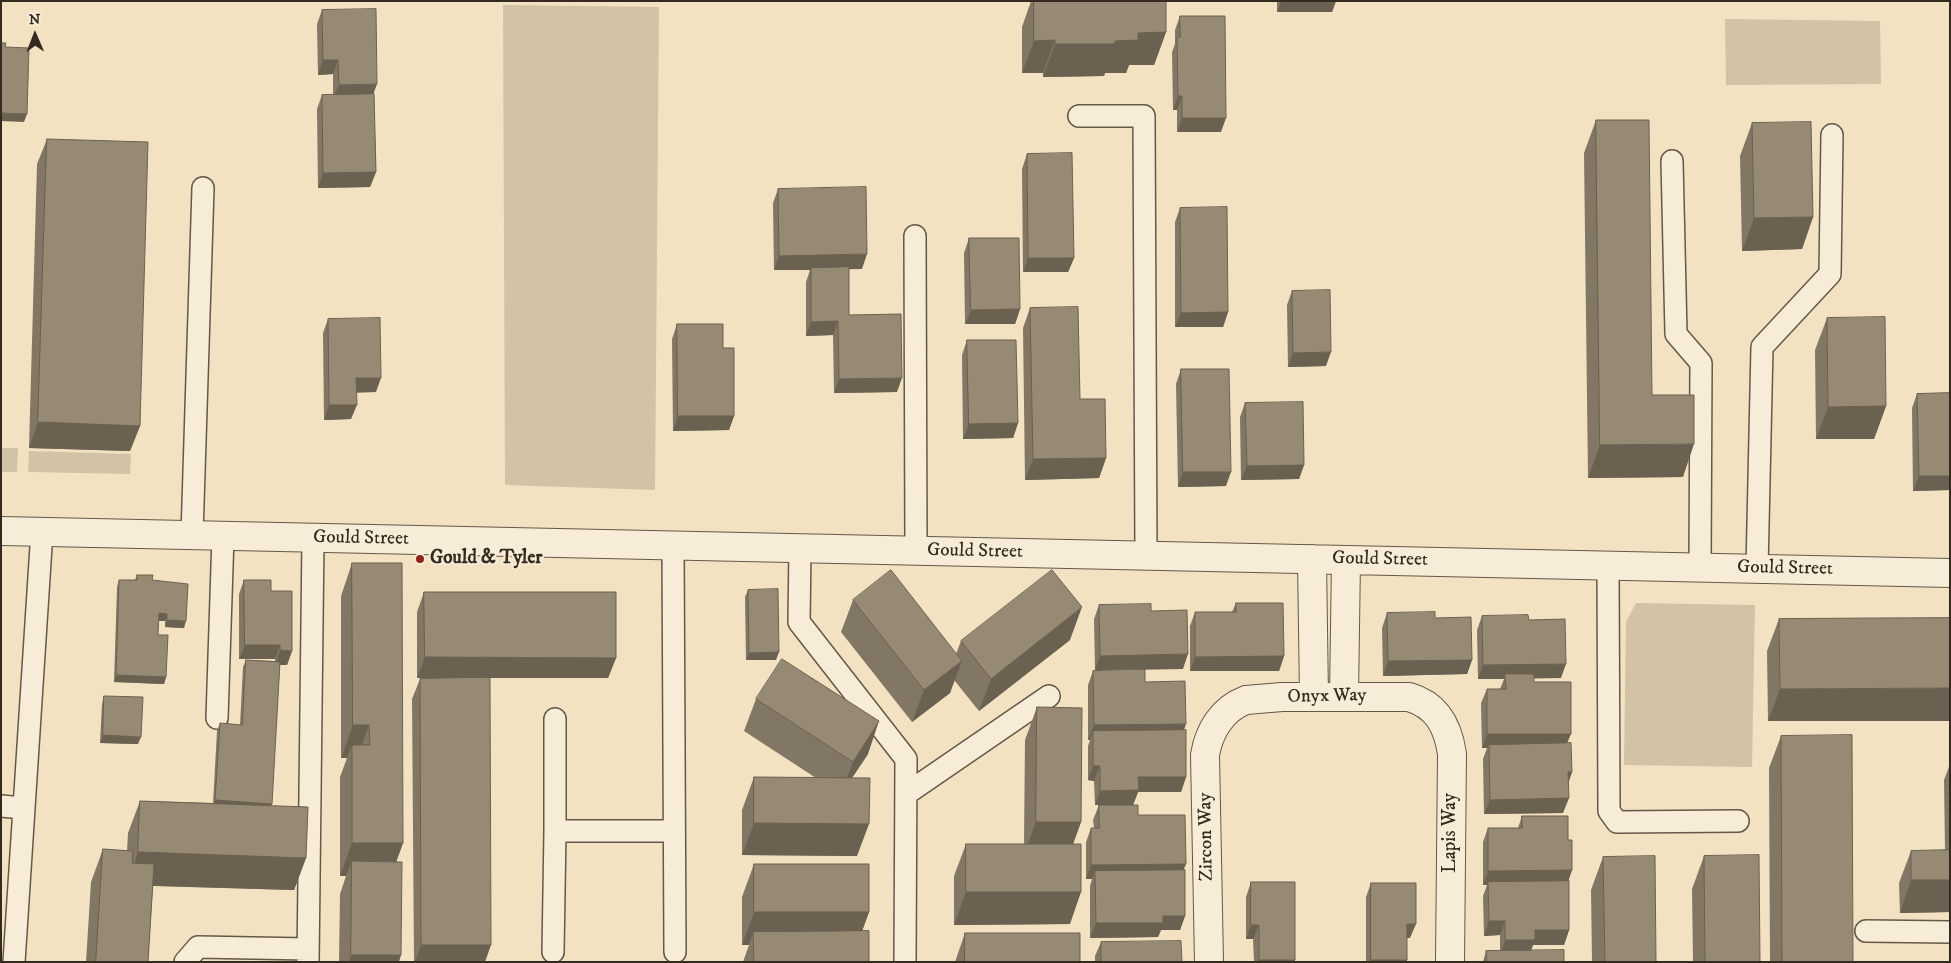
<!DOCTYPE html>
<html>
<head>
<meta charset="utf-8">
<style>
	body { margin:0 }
	#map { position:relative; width:1951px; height:963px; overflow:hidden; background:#f2e2c2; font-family:"IM FELL DW Pica",serif }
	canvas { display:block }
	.frame { position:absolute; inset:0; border:2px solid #352a1f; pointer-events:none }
	.north { position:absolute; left:10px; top:10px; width:50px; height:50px; -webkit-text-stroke:4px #f7ecd7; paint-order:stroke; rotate:359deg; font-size:14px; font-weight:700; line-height:20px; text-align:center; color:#352a1f }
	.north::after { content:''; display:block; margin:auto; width:18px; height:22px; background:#352a1f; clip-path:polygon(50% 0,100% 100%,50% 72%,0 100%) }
</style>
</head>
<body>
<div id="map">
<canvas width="1951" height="963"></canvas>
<div class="frame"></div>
<div class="north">N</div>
</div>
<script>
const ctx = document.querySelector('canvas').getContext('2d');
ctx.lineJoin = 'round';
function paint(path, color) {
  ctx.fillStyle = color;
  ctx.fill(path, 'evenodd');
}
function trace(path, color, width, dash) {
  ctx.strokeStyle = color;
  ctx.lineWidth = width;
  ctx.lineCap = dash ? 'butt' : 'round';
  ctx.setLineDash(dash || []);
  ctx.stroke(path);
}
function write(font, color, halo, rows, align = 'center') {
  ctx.font = font + ' "IM FELL DW Pica",serif';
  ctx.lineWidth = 4;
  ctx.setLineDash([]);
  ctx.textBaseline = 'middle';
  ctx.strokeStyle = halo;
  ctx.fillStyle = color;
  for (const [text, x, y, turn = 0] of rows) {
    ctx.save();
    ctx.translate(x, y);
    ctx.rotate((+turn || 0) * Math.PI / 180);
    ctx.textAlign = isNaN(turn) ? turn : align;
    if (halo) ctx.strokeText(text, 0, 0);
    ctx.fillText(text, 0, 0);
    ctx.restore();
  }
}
const green = new Path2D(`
	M503,5L659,7L655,490L505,485Z
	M1725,19L1880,21L1881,84L1726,85Z
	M1,448H18L17,472H1Z
	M29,451L131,454L130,474L28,472Z
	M1636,603L1755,605L1752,767L1624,765L1626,622Z`);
const lane = new Path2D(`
	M1079,116H1144L1146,555
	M1672,161L1676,334L1701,363L1700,567
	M915,236L916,551
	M192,535L203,188
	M673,546L675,952
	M800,548L799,622L906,759L905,962
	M1608,565L1609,811L1617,822L1738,821
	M1757,569L1762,347L1830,274L1832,135
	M217,718L223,536
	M555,719V831H674
	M906,794L1049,696
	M1,806L23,808
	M1866,931L1950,932
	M553,952L555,831
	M14,962L42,531
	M185,962L198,947L308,949
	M308,962L313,538`);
const street = new Path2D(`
	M1,531L1950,573
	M1312,559L1314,697
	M1344,696L1346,560
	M1209,962L1205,755C1209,731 1222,709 1246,700L1282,697H1409C1437,705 1448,726 1452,754L1450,962`);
const wall = new Path2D(`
	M1031,1H1166V32L1154,65H1129L1126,73H1105L1104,76L1043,77V73H1022V27Z
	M1277,1H1336L1332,12H1277Z
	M322,10L374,94L376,172L370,187L318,188L317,109L322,95H333V74L318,75L317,24Z
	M1180,16L1221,132H1177V110H1173L1172,52L1175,44V30Z
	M1596,120L1652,395L1683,477L1588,478L1584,153Z
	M1752,123L1813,217L1802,249L1742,251L1740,156Z
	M47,139L140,426L130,451L29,448L37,164Z
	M1027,154L1074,258L1068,272H1023L1022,169Z
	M778,189L862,269H849V315L897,392L834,393L833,335L806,336V282L810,270H774L773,203Z
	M1180,208L1228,312L1223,327H1175V222Z
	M969,238L1020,309L1015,324H965L964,253Z
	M1292,291L1326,366L1288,367L1287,305Z
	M1030,308L1080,399L1106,458L1099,478L1025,480L1023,328Z
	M1827,318L1886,406L1874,439H1816L1815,350Z
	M328,319L376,392H356L351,419L324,420L323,333Z
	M677,324L723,348L734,416L729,430L673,431L672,339Z
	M967,340L1018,423L1013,438L963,439L962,355Z
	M1181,369L1226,486L1178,487L1176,384Z
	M1950,393V490L1913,491L1912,408L1917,394Z
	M1245,403L1304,465L1299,479L1241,480L1240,417Z
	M352,563L403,843L396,862L399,962H339L340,894L346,876H340V777L347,758H341V596Z
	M137,575L152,580L184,628L165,627V621H158V635L166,677L164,684L114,682L117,587L119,580H135Z
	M244,580L271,591L292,651L287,665H280L271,805L306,858L294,890L153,886L148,962H86L91,882L103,849L127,851L128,833L140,801L213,803L217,731L220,723L240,725L243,667L246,660L275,661V659H239V594Z
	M748,590L776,660H746L745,597Z
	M424,592L616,658L608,678H417V612Z
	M853,600L956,654L961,641L1070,640L979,711L954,680L950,693L912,722L841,632Z
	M1236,603L1284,656L1279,671H1190V626L1195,612H1232Z
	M1099,605L1151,611L1183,669L1095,670L1094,619Z
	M1387,613L1435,618L1472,660L1467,674L1383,676L1382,628Z
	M1482,616L1529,620L1561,678H1534V682L1567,743L1572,772L1568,783L1563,813L1484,814L1483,759L1487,748H1482L1481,703L1487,689H1500L1504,679H1478L1477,630Z
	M1950,618L1768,721L1767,651L1779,619Z
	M1093,671L1183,730L1186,777L1181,792H1138L1133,805L1138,815L1186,864L1183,870L1185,916L1180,930H1161L1158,937L1090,938V886L1092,879H1086V842L1091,828H1094L1093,820L1099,805H1095L1094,781L1088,780V746L1090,740H1088V685Z
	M420,679L485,962H414L412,699Z
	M104,696L138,744L100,743L102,704Z
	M756,699L868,754L852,778L857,856L742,855V810L754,777L816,778L744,731Z
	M1037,707L1081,822L1073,844L1070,924L954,925V876L966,844H1024L1025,740Z
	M1781,736L1853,962H1770L1769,768Z
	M1950,764V912L1900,913L1899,883L1911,851L1945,850L1944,780Z
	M1522,816L1568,840L1572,870L1568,881L1569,930L1564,945H1533L1531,950L1564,962H1483L1486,951H1500V935L1484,936L1483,896L1487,885H1483V842L1488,828H1518Z
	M1704,856L1760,962H1693L1692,889Z
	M1603,857L1656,962H1592L1591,890Z
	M754,864L869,912L862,931L869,962H743L749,945H742V897Z
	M1251,882L1295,962H1254L1253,939H1246V897Z
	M1371,883L1410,938H1407V962H1366V897Z
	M965,933L1080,962H955Z
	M1101,942L1182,962H1095V956Z`);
const shadedWall = new Path2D(`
	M1281,1H1336L1332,12H1277Z
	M1166,32L1154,65H1129L1126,73H1105L1104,76L1043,77L1055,44L1115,41L1138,33Z
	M1055,40L1043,73H1022L1034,41Z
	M323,60H338L333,74L318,75Z
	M377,84L372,98L333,99L339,85Z
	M1178,96H1182L1177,110H1173Z
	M1,113L27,114L24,122L1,121Z
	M1182,118H1226L1221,132H1177Z
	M376,172L370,187L318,188L323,173Z
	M1813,217L1802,249L1742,251L1754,218Z
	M867,254L862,269L811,270V268L810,270H774L779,256Z
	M1028,258H1074L1068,272H1023Z
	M1020,309L1015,324H965L971,310Z
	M1228,312L1223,327H1175L1181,313Z
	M838,321L833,335L806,336L811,322Z
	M1331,352L1326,366L1288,367L1293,353Z
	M356,378H381L376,392L351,393Z
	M902,378L897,392L834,393L839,379Z
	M329,405H357L351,419L324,420Z
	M1886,406L1874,439H1816L1828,407Z
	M678,416H734L729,430L673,431Z
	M38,422L140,426L130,451L29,448Z
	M1018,423L1013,438L963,439L969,424Z
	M1694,444L1683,477L1588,478L1600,445Z
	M1106,458L1099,478L1025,480L1033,459Z
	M1304,465L1299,479L1241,480L1247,466Z
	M1183,472H1231L1226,486L1178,487Z
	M1919,476H1950V490L1913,491Z
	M1082,607L1070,640L979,711L991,679Z
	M159,613L167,614L165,621H156Z
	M167,620L186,621L184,628L165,627Z
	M245,645H280L275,659H239Z
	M280,650L292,651L287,665H275Z
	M779,652L776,660H746L749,653Z
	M1188,654L1183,669L1095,670L1100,656Z
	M1284,656L1279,671H1190L1195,657Z
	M425,657L616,658L608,678H417Z
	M1472,660L1467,674L1383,676L1388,661Z
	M962,661L950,693L912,722L924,690Z
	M1566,664L1561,678L1505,679V674L1504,679H1478L1483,665Z
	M116,675L166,677L164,684L114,682Z
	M1950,688V721H1768L1780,689Z
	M879,721L868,754L841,794L853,762Z
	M1186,724L1181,739L1093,731L1090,740H1088L1094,725Z
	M353,725H369L357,758L352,745L347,758H341Z
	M1487,734H1571L1565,748L1489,745L1487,748H1482Z
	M103,735L141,737L138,744L100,743Z
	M1093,766H1100L1094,781L1088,780Z
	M1568,772H1572L1567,787Z
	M1138,777H1186L1181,792H1138L1133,805H1095L1100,791Z
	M1569,798L1563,813L1484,814L1490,800Z
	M215,800L272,804L269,811L213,808Z
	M1036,822H1081L1069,855L1024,854Z
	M754,823L869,824L857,856L742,855Z
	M352,843H403L391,876L352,861L346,876H340Z
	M138,852L306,858L294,890L127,885Z
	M1186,864L1180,878L1095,871L1092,879H1086L1091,865Z
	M1572,870L1567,885L1488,882L1487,885H1483L1488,871Z
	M1911,880H1950V912L1900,913Z
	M966,892H1081L1070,924L954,925Z
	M754,912H869L857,945L753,932L749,945H742Z
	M1163,916H1185L1180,930H1161L1158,937L1090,938L1096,923Z
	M1489,921H1505L1500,935L1484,936Z
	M1407,924H1416L1410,938H1402Z
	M1251,925H1259L1253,939H1246Z
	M1535,930H1569L1564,945H1533L1530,954L1500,955L1505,940Z
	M421,945H491L485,962H415Z
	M351,955H401L399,962H349Z
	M1259,960H1295V962H1258Z
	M1371,960H1407V962H1370Z`);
const building = new Path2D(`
	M1034,1H1166V32L1138,33V40L1115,41V44H1055V40L1034,41Z
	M376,9L377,84L339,85L338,60H323L322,10Z
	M1180,16H1225L1226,118H1182V96H1178L1177,37H1180Z
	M1,43H6L5,47L29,48L27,114L1,113Z
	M374,94L376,172L323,173L322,95Z
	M1596,120H1649L1652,395H1694V444L1600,445Z
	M1811,122L1813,217L1754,218L1752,123Z
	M47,139L148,142L140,426L38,422Z
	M1072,153L1074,258H1028L1027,154Z
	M866,187L867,254L779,256L778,189Z
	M1227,207L1228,312L1181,313L1180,208Z
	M969,238H1019L1020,309L971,310Z
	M849,267V315L901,314L902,378L839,379L838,321L811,322V268Z
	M1330,290L1331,352L1293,353L1292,291Z
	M1078,307L1080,399H1105L1106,458L1033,459L1030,308Z
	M1885,317L1886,406L1828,407L1827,318Z
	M380,318L381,378H356L357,405H329L328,319Z
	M677,324H723V348H734V416H678Z
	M967,340H1016L1018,423L969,424Z
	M1181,369H1229L1231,472H1183Z
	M1950,393V476H1919L1917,394Z
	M1303,402L1304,465L1247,466L1245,403Z
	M352,563H402L403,843H352V745H370L369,725H353Z
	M891,570L962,661L924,690L853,600Z
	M1052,570L1082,607L991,679L961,641Z
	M137,575H153L152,580L188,584L186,621L167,620V614L159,613L158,635H168L166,677L116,675L119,580H137Z
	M244,580H271V591H292V651L280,650V645H245Z
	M778,589L779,652L749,653L748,590Z
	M424,592H616V658L425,657Z
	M1236,603H1283L1284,656L1195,657V612H1236Z
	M1151,604V611L1187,610L1188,654L1100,656L1099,605Z
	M1435,612V618L1471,617L1472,660L1388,661L1387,613Z
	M1528,615L1529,620L1565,619L1566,664L1483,665L1482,616Z
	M1950,618V688L1780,689L1779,619Z
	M782,659L879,721L853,762L756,699Z
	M246,660L280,662L272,804L215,800L220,723L242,725Z
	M1145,670V682L1185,681L1186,724L1094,725L1093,671Z
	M1505,674H1534V682H1571V734H1487V689H1506Z
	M490,678L491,945H421L420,679Z
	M104,696L143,697L141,737L103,735Z
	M1037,707L1082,708L1081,822H1036Z
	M1186,730V777H1138L1139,790L1100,791V766H1093V731Z
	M1852,735L1853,962H1782L1781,736Z
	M1571,743L1572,772H1568L1569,798L1490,800L1489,745Z
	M754,777L870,778L869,824L754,823Z
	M140,801L308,807L306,858L138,852Z
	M1099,805H1138V815H1185L1186,864L1091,865V828H1099Z
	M1522,816H1568V840H1572V870L1488,871V828H1522Z
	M966,844H1081V892H966Z
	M103,849L133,851L132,863L154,864L148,962H96Z
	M1950,850V880H1911V851Z
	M1759,855L1760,962H1705L1704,856Z
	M1655,856L1656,962H1605L1603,857Z
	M352,861L402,862L401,955H351Z
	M754,864H869V912H754Z
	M1185,870V916H1163V923H1096L1095,871Z
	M1569,881V930H1535V940H1505V921H1489L1488,882Z
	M1251,882H1295V960H1259V925H1251Z
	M1371,883H1416V924H1407V960H1371Z
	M869,931V962H754L753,932Z
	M965,933H1080V962H965Z
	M1181,941L1182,962H1101V942Z
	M1564,950V962H1487L1486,951Z`);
const markers = [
	[420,559,5,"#8f2418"]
];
const streetNames = [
	["Gould Street",361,539,1],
	["Gould Street",975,552,1],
	["Gould Street",1380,560,1],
	["Gould Street",1785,569,1],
	["Onyx Way",1327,697,-1],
	["Lapis Way",1451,833,-90],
	["Zircon Way",1207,837,-91]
];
const poiNames = [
	["Gould & Tyler",430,559]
];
paint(green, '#d2c3a6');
trace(lane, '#645848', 24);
trace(street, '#645848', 30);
trace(lane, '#f7ecd7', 21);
trace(street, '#f7ecd7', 28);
paint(wall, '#827764');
paint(shadedWall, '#6a6151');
paint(building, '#978a74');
trace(building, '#6a6151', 1);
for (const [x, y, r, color] of markers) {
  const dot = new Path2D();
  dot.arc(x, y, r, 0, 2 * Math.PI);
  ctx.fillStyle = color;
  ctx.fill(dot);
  trace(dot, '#f7ecd7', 2);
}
write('19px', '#352a1f', '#f7ecd7', streetNames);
write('bold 19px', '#352a1f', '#f7ecd7', poiNames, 'left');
</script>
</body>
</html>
